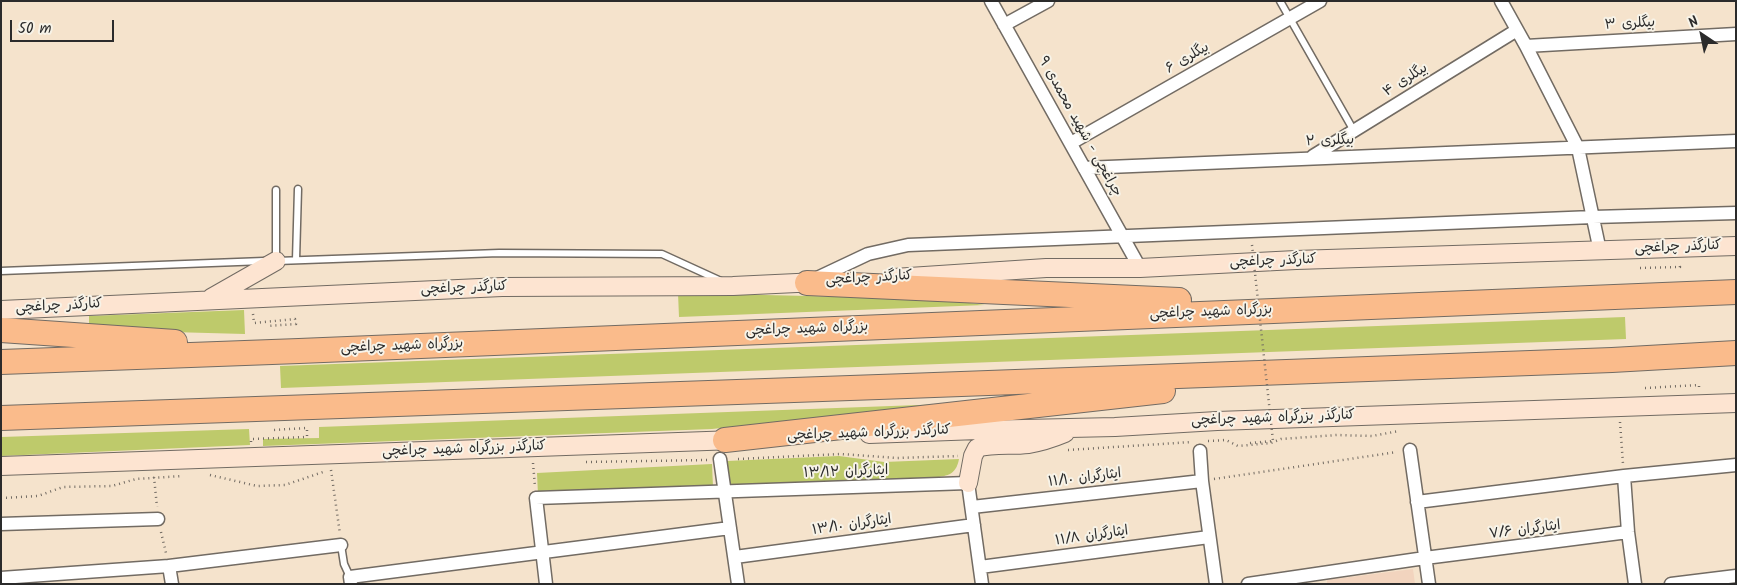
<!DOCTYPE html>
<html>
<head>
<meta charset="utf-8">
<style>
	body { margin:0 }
	#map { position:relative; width:1737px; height:585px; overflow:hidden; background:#f5e3cc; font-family:Kalam,sans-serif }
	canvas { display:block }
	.frame { position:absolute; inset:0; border:2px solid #2b2b2b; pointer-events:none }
	.north { position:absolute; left:1677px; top:10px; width:50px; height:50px; -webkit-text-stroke:4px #f7f3e8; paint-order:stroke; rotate:326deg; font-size:14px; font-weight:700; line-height:20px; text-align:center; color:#2b2b2b }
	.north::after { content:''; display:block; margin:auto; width:18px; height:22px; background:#2b2b2b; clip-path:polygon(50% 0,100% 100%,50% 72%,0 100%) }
	.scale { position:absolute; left:10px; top:20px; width:104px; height:22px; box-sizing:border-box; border:2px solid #2b2b2b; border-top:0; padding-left:6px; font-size:15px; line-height:18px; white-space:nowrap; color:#2b2b2b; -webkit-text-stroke:4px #f7f3e8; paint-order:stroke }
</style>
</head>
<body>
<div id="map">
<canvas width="1737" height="585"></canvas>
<div class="frame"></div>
<div class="north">N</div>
<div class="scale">50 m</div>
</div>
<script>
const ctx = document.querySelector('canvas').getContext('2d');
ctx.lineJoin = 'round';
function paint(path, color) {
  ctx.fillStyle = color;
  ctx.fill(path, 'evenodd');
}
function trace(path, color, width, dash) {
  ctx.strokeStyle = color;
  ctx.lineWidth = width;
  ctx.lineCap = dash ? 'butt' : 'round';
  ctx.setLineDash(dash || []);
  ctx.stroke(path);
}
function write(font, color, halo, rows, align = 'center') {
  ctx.font = font + ' Kalam,"Playpen Sans Arabic",sans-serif';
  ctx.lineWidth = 4;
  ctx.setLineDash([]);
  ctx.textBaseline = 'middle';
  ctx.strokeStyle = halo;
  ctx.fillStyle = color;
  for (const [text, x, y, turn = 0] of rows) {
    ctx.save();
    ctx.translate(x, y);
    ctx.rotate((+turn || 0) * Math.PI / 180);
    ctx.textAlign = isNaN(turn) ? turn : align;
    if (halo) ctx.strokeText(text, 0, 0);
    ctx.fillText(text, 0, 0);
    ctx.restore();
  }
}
const built = new Path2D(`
	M1413,569L1415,584H1327V580Z`);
const green = new Path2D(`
	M678,293L938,299L985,305L679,317Z
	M244,310L245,334L134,331L89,328V316Z
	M1625,317L1626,339L281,388L280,366Z
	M946,404L712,429L263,446V439L319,438V427Z
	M249,429L250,445L1,456V437Z
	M839,456L884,462L959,459C956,476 946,476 931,478L729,488L727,461Z
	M712,464L713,487L538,495L537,473Z`);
const path = new Path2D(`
	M1640,268L1680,267L1679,263
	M253,314L254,323L295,319L296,324L267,326
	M1645,388L1699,385V390
	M1620,422L1623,464
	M1208,441L1226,440L1238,446L1271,443L1281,439L1337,435L1372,436L1399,431
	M251,442V439L307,437V428L273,430
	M1250,443L1273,441
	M1068,450L1192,442
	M738,459L841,454L897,458L958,456
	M586,462L708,460
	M533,463L535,487
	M331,470L340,534
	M210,475L257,486L285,485L323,472
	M154,477L157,507
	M1214,479L1397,452
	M1,498L38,496L63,487L112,486L136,479L182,476
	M161,532L166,553`);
const lane = new Path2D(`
	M1280,1L1354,131
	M276,259V190
	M296,260L298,189
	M277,261L499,253L662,254L721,281
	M1,271L264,261
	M341,545L344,564L350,577`);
const street = new Path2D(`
	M991,1L1140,268
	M1501,1L1526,46L1578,148L1600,251
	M1004,25L1048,1
	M1526,46L1736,34
	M1071,143L1320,1
	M1313,156L1517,30
	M1084,168L1736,141
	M815,279L868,254L908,245L1593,217L1736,213
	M1410,450L1429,584
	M1200,451L1202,481L1216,584
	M720,459L738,584
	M1624,476L1628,532L1635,584
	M1417,502L1624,476L1736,465
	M972,507L1202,481
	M1,524L158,519
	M735,557L974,525
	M169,566L172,584
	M980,567L1209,537
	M1,578L169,566L341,545
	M351,584L350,577L730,528
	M546,584L536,498L968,483L982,584
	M1248,584L1425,558L1628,532
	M1671,584L1736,576`);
const secondary = new Path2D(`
	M894,278L1046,268H1140L1296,260L1736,246
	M211,298L276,261
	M1,310L502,287L733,286L818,282
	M869,434L978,430L1115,427L1217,421L1736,403
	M1,466L735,440
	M968,483L973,456L977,448C993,443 1011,446 1028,444C1041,442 1053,438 1065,433`);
const highway = new Path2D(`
	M807,283L1179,300
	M1,330L175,342
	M1,362L299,351L1736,292
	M1,418L907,386L1612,360L1736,353
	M725,440L1163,391`);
const pathBridge = new Path2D(`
	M1252,245L1273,441`);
const streetNames = [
	["بیگلری ۳",1630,25,-3],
	["بیگلری ۶",1188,59,-30],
	["بیگلری ۴",1406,81,-32],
	["۹ چراغچی - شهید محمدی",1079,127,61],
	["بیگلری ۲",1330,142,-2],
	["کنارگذر چراغچی",1678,248,-2],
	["کنارگذر چراغچی",1273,262,-2],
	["کنارگذر چراغچی",869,279,-3],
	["کنارگذر چراغچی",464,289,-2],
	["کنارگذر چراغچی",59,307,-3],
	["بزرگراه شهید چراغچی",1211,313,-2],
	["بزرگراه شهید چراغچی",807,330,-2],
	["بزرگراه شهید چراغچی",402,347,-2],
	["کنارگذر بزرگراه شهید چراغچی",1273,419,-2],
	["کنارگذر بزرگراه شهید چراغچی",869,434,-2],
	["کنارگذر بزرگراه شهید چراغچی",464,450,-2],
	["ایثارگران ۱۳/۱۲",846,473,-2],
	["ایثارگران ۱۱/۱۰",1085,479,-7],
	["ایثارگران ۱۳/۱۰",852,526,-8],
	["ایثارگران ۷/۶",1525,531,-7],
	["ایثارگران ۱۱/۸",1092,537,-8]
];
paint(built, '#f2d4be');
paint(green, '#beca6b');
trace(lane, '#726b63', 9);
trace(street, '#726b63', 15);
trace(secondary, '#726b63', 20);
trace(highway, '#726b63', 26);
trace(path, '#726b63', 2.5, [1, 4]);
trace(lane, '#fff', 6);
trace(street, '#fff', 12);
trace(secondary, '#fde4d1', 18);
trace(highway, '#fabb8b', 24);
trace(pathBridge, '#726b63', 2.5, [1, 4]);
write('14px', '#2b2b2b', '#f7f3e8', streetNames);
</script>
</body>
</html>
